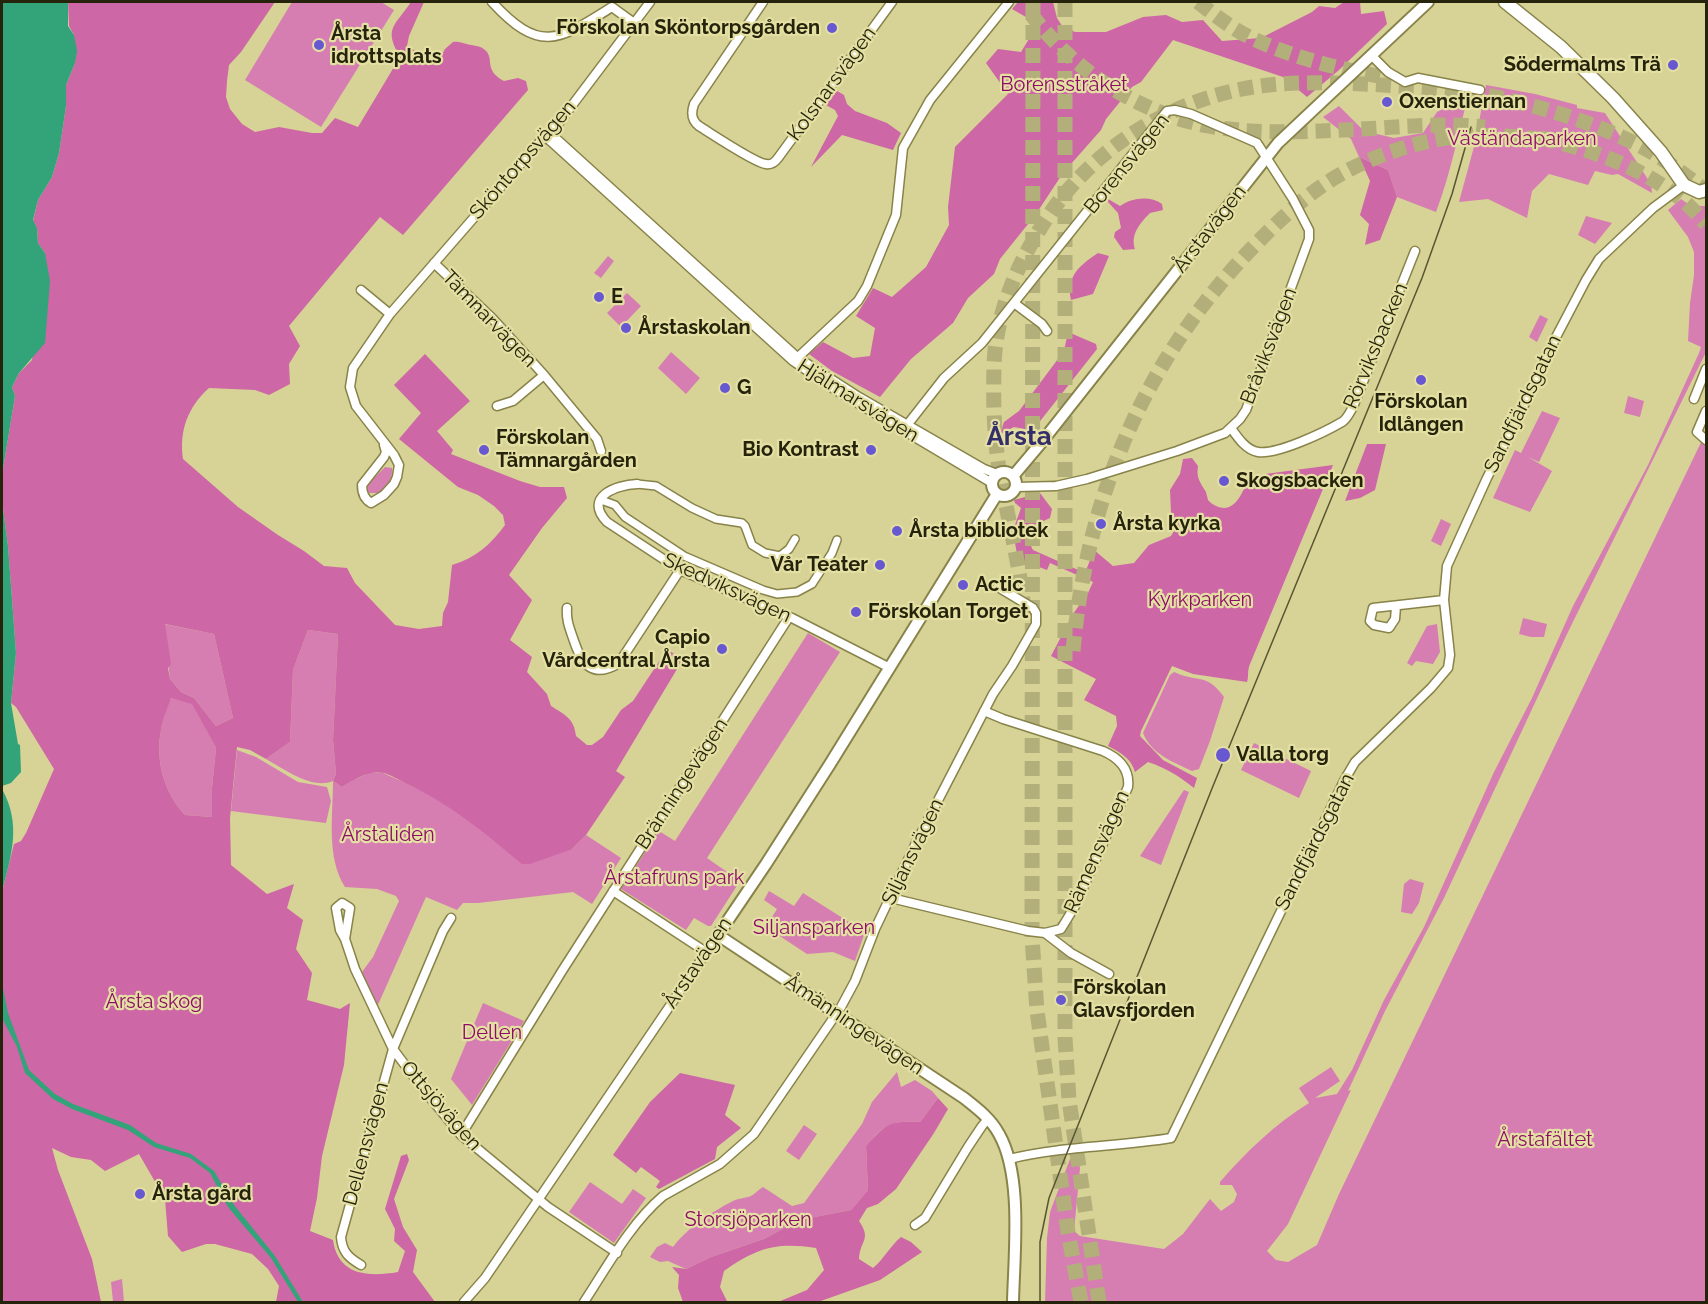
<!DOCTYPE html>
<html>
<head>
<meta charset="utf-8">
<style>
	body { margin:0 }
	#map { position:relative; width:1708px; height:1304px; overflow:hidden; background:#d7d296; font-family:Raleway,sans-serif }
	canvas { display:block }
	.frame { position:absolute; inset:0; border:3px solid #25230b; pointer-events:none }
</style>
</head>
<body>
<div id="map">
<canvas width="1708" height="1304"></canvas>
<div class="frame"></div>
</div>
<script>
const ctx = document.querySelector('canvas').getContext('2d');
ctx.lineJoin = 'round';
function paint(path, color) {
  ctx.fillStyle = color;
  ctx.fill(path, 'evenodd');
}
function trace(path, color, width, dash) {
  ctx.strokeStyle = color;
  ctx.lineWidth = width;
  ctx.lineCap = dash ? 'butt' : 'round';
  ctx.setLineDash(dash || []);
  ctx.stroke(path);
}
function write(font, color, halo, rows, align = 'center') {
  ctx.font = font + ' Raleway,sans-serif';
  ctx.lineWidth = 4.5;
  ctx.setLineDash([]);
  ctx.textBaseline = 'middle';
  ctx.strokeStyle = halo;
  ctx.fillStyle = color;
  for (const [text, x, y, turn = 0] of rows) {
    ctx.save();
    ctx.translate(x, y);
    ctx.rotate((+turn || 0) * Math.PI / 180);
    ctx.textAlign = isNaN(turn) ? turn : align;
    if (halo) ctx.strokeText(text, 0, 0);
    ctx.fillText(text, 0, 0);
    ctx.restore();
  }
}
const green = new Path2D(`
	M292,2H381L394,10L321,127L245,80Z
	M1486,85L1535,94L1577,105V108L1605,113L1651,184L1652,193L1618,174L1612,175L1595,171L1588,185L1549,174L1532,191L1527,218L1488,199L1459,202L1475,143Z
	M1469,93C1458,133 1451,173 1436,212L1397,197L1388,170L1359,157L1351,139L1323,117L1339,106L1364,131L1394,138L1423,133L1437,112Z
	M1681,199L1691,206H1706V352L1567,634L1444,898L1385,1011L1348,1091L1351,1090L1288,1224L1267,1251L1276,1260L1288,1262L1317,1245L1339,1194L1706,432V1302H1045L1047,1238L1050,1212L1070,1159L1078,1160L1080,1168L1074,1231L1080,1236L1164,1249L1183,1234L1210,1199L1221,1211L1234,1202L1237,1194L1232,1185H1220V1182C1246,1152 1275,1124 1309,1103L1299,1088L1331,1067L1340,1081L1315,1098L1337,1094L1352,1070L1384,1000L1424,927L1494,772L1532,698L1573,606L1648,465L1699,353L1701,347L1688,341L1690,303L1694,275V252L1688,237L1668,210Z
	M1586,216L1612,223L1595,244L1578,235Z
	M608,256L614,261L601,278L594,273Z
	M627,293L641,306L621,327L607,313Z
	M1540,315L1548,319L1537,342L1529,337Z
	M671,352L700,378L686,394L658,368Z
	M1628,396L1644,401L1640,417L1624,413Z
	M1542,411L1560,418L1539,462L1528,457L1552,471L1530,512L1493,498L1515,450L1521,453Z
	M385,467L392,468C393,479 387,487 378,493H369L367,488L370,482Z
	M1441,519L1451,524L1441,546L1431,541Z
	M1523,618L1547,624L1544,637H1531L1519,634Z
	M164,624L214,634L233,718L216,726L194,698L181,692L170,679Z
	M1437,624L1440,652L1433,664L1416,661L1412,666L1407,663L1427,626Z
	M308,630L338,634L333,740L336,774L333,781L342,787L353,780L369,773H383L430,794L462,815L572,849L586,835L621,858L592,904L573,892L478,903H463L457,910L426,897L377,1007L362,972L373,957L399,901L396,896L377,889L345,887C326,857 333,815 333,781C312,790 284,769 266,759L290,742L293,670Z
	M808,633L840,652L707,858L740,881L711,926H708L694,918L686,930L621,889L659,831L675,841Z
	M1174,672C1197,683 1206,672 1224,697L1210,741L1199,769L1192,771C1172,761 1152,755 1143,733L1170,675Z
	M171,698L192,703L216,748L212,788V817L185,815C164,793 155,760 161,730C162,719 167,708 171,698Z
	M1254,743L1311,771L1299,798L1241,770Z
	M237,750L256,757L298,782L327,787L331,801L326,823L231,811Z
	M1184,790L1189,792L1161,865L1140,856Z
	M1410,879L1424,883L1419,903L1412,914L1401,912L1404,884Z
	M769,891L794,906L803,893L865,932L855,961L833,952L807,954L766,927L777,909L764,900Z
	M483,1003L524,1021L472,1105L451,1079Z
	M897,1072L901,1087L915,1080L932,1091L938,1098L920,1122C889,1121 886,1124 866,1146L868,1190L851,1210L799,1220L764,1239L711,1257L686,1269L668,1261L660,1262L650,1257L657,1247L665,1243L673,1247C686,1229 713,1211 733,1201C739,1198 746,1198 751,1196C755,1194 759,1189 763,1187L792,1206L804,1203L862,1124L872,1102Z
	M804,1125L817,1134L799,1160L786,1151Z
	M590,1182L622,1204L633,1189L646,1198L614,1243L569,1212Z
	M122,1279L124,1302H113L111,1282Z`);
const forest = new Path2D(`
	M68,2H275L241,52L229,65L227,81L226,97L230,109L242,124L255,132L279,127L312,133H322L335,118L358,127L400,57C383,28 395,26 411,2H424L409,36L407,46L427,58L438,62L445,49L453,42C459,41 461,43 467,44C473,46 480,45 485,50C495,58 483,70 504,81L518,78L526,81L528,90L403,235L380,217L289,326L300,346L289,364L290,384L269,395L255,390L209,388C188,407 179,430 183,459L238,507L278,535L304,551L324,566L347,568L355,583L395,625L419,629L442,626L443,613L448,602L452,565C476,558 491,544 505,525L503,515L494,506L478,495L458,487L399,439L421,413L394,385L425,354L470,401L437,431L453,450L451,454L520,481L540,487H564L567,498L542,528L509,575L532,600L510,640L532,657L527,672L547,694L551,706C565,715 574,718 576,736L587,745H592L603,737L621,710L633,701L664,654L671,652L683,659L616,771L625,777L586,835L572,849L530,864H522C485,833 449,803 405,783C399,780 391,775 384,773C369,770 354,779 342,787L333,781L336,774L333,740L338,634L308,630L293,670L290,742L266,759L250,750L237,747L230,818L231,865L267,894L294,884L287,908L303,920L296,949L312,973L307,1000L340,1009L350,1003L344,1065L322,1156L317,1198L310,1231L333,1240C338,1276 369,1277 398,1272L405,1251L394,1241L395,1229L385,1209L401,1156L407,1154L409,1160L394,1199L403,1227L417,1250L413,1272L435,1302H276L279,1286L268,1269L252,1254L215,1244H206L182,1252L168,1236L165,1199L139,1154L105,1171L91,1160L71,1157L52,1148L58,1170L92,1259L101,1302H2V892L14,844L21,841L26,833L54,769L16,707L11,703L16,653L8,546L2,501V475L15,396L12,387L19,373L32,360L45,253L38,243L37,228L33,221L38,200L52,177L59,153L66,106V85L75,63L74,35L69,26ZM165,624L214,634L233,718L216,726L194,698L181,692L170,679L168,668L171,664ZM171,698L192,704L216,748L212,788V817L185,815C164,793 155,760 161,730C162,719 168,708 171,698Z
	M1018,2H1053L1057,18L1062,26L1075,32H1106L1143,17L1166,15L1182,22L1203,20L1222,41L1261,38L1312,12L1319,6L1335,8L1344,2H1360L1361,14L1384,11L1387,24L1339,70L1307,97L1283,77L1173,40L1141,82L1132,87L1106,119L1101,130L1063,173L1036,214L1000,259L994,274L968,298L953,323L911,359L880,397L832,371L809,354L823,342L853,358L870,356L875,328L856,316L873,288L892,297L926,267L949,225L948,207L955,147L1008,94L986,63L998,49L1021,52L1038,24L1012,9Z
	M832,88L844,95L847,104L855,111L887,123L901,133L893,150L842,135L811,167L838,116L835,110L824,104Z
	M1359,157L1388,170L1397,197L1380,240L1365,245L1369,224L1360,215L1370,181Z
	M1108,199L1120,206C1131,198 1150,195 1162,204L1163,210L1150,213C1140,223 1130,235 1135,249L1123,250L1114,237L1115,232L1121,228L1118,213L1108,202Z
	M1098,253L1109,256L1093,294L1071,300C1066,276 1080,265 1098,253Z
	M1068,332L1096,344L1097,349L1037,425L1030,430L1014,427L1000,434L1004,422L1019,411L1064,351Z
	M1367,444H1386L1375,490L1360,498L1345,501Z
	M1192,458L1198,466C1196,478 1200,482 1206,492C1206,493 1208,499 1208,500C1210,503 1214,505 1216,506C1236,515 1243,490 1250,476L1333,465L1250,664C1247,671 1249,676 1247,682L1193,674L1172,666L1141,731L1140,736L1163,760L1197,778L1194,788C1179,776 1166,768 1148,762L1135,772C1131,758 1121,753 1108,746L1117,726L1116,716L1084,700L1096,679L1051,656L1073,614L1088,593L1093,582L1050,563L1047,570L1018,559L1015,543L1018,528L1015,525L1021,508L1015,503L1014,500L1040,493L1052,509L1050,518L1030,527L1026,536L1033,550L1085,573L1094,550L1113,566L1134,563L1149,545L1171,536L1175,529L1171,512L1170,490L1180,474L1183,459Z
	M680,1073L735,1085L725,1115L741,1128L717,1147L715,1159L659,1189L656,1187L660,1181L641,1167L636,1173L613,1155L650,1102Z
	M938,1098L948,1109L934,1133L896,1189L878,1204L867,1208L859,1221C872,1240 860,1240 859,1259L873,1268C884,1259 890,1246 901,1237L911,1242L922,1252L880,1280L818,1302H778L807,1290L824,1270L816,1248C776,1242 757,1248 724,1271L720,1287L727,1301L729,1302H683L678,1288L679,1275L672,1267L686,1269L711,1257L764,1239L799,1220L851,1210L868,1190L866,1146C887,1123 889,1121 920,1122Z`);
const water = new Path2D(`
	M2,2H68V26L74,35L77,51L75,63L66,85V106L59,153L52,177L38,200L33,220L37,228L38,243L45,253L50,281L45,343L19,373L12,387L15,396L2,475Z
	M2,501L8,546L16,653L11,703L18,744L20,745L21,772L11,783L2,786V789C22,825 11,856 2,892Z
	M2,983L8,1013L29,1070L55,1094L73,1104L130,1125L156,1143L191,1154L214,1171L234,1205L275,1256L303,1302H298L271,1258L228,1207L210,1173L190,1158L154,1147L128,1130L72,1109L53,1099L25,1073L17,1047L2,1018Z`);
const motorwayTunnel = new Path2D(`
	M1033,2L1032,937L1037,1011L1068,1232L1081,1302
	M1065,2V1038L1069,1100L1099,1302
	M1198,2C1216,16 1235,31 1256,40C1297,59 1344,70 1389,78
	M1031,14C1073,70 1138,113 1208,126C1253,134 1299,132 1344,130C1391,128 1439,122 1485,127
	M1466,91C1527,102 1591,120 1646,149C1667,161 1687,176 1706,191
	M1541,138C1592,150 1639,166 1680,198C1690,206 1698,215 1706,224
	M1024,612C1020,563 1007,516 999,469C994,434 993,400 994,365C996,313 1017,264 1045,221C1096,142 1184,91 1279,84C1343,80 1409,87 1473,92
	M1073,651C1087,494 1146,356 1257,243C1287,212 1320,182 1361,164C1394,149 1433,137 1470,136C1497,134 1524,138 1551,140`);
const pedestrian = new Path2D(`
	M637,484L656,486L692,508L716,519L742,523L745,526L752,545L765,553L780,556L789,549L795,539
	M601,500L615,505L625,517L684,556L763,590L777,594L797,592L812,584L832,553L837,540`);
const minor = new Path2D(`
	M492,2C540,54 558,41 612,7L634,23
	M763,2L694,104C691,113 691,120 699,126C712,134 755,163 766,164C772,165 775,162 778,158L892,2
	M1371,55L1388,72L1405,82L1418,78L1480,90
	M550,133L797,357L859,397L984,469L997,474
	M546,137L793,361L834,389L992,483
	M434,263L492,318L544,375L597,439L601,451
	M361,290L390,314
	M1014,303L1042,324L1047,331
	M794,361L858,301L867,286L896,215L903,148L930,100L1009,2
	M1694,399L1706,369
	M497,406L513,401L544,375
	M1706,411L1697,432L1706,440
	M1231,428C1238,438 1246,450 1258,452C1277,455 1325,432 1342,422C1347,419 1350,412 1353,407L1415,251
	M904,429L944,378L982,343L1167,111L1175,110L1191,114L1257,143L1293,199L1309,230V239L1246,410L1240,419L1225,433L1177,451L1087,479L1056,486L1017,487
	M384,445L386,452L384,457L362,485C362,493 364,499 371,503L384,495L394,484L397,477L399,465L394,455L356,406L350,387L353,368L390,314L538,144L558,124L650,2
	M637,484C616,485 583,497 607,522L680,570L792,618L890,668
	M1396,607L1395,619L1389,628L1374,625L1370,621L1373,608L1444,600
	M567,608C566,621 570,629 574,641C582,665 593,679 619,663L680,570
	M613,891L706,952
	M891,898L1028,931L1045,933L1061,929L1075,906L1128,787C1130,769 1119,758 1103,751L1003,719L984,711
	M342,903L350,908L345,939L340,930L336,908Z
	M1045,933L1071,953L1109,974
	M345,939L355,969L393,1049L423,1089L461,1135L548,1207L617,1253
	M461,1135L562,971L789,617
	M1009,1159C1062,1146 1117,1147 1171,1138L1345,779L1355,762L1431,688L1448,668L1450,655L1444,600L1447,566L1487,478L1527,399L1555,339L1586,280L1599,259L1653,208L1684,185
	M915,1225L925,1218L968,1147L982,1126L988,1119
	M361,1265C349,1258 342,1252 341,1237L393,1049L443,931L451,918
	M464,1302L485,1278L718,935
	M584,1302C607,1267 630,1224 663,1196L720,1164L754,1134L841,1007L855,981L875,929L916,843L993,694L1012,666L1036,624V613L1033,608L998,587`);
const tertiary = new Path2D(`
	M992 484a12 12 0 1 1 24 0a12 12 0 1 1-24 0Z
	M1014,475L1041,443L1278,143L1428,2
	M997,494L830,764L766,864L718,935L964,1098C978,1109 991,1119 999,1134C1023,1176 1014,1255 1013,1302`);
const secondary = new Path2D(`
	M1505,2L1561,47L1613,98L1661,152L1684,185L1699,192L1706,190`);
const tram = new Path2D(`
	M1040,1302V1242L1049,1198L1213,786L1422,278L1452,194L1471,127`);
const markers = [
	[832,28,6,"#6758d1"],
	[319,45,6,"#6758d1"],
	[1673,65,6,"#6758d1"],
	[1387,102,6,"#6758d1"],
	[599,297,6,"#6758d1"],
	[626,328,6,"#6758d1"],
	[1421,380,6,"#6758d1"],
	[725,388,6,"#6758d1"],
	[484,450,6,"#6758d1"],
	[871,450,6,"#6758d1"],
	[1224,481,6,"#6758d1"],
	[1101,524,6,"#6758d1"],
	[897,531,6,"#6758d1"],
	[880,565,6,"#6758d1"],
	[963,585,6,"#6758d1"],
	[856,612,6,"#6758d1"],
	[722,649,6,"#6758d1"],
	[1223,755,8,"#6758d1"],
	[1061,1000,6,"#6758d1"],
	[140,1194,6,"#6758d1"]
];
const poiNames = [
	["Förskolan Sköntorpsgården",820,28,"right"],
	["Årsta",331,34],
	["idrottsplats",331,57],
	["Södermalms Trä",1661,65,"right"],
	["Oxenstiernan",1399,102],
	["E",611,297],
	["Årstaskolan",638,328],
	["G",737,388],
	["Förskolan",1421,402,"center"],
	["Idlången",1421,425,"center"],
	["Förskolan",496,438],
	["Tämnargården",496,461],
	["Bio Kontrast",859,450,"right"],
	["Skogsbacken",1236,481],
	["Årsta kyrka",1113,524],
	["Årsta bibliotek",909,531],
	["Vår Teater",868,565,"right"],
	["Actic",975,585],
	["Förskolan Torget",868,612],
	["Capio",710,638,"right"],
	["Vårdcentral Årsta",710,661,"right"],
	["Valla torg",1236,755],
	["Förskolan",1073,988],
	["Glavsfjorden",1073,1011],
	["Årsta gård",152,1194]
];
const streetNames = [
	["Kolsnarsvägen",832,84,-54],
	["Sköntorpsvägen",523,160,-49],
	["Borensvägen",1127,164,-51],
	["Årstavägen",1210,229,-52],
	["Tämnarvägen",489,319,46],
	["Bråviksvägen",1269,346,-69],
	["Rörviksbacken",1376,346,-67],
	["Hjälmarsvägen",858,401,32],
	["Sandfjärdsgatan",1523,404,-64],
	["Skedviksvägen",727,588,25],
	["Bränningevägen",682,784,-57],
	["Sandfjärdsgatan",1315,842,-63],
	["Siljansvägen",913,852,-64],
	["Rämensvägen",1097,852,-66],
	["Årstavägen",698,963,-56],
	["Åmänningevägen",854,1025,34],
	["Ottsjövägen",441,1106,49],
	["Dellensvägen",366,1144,-75]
];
const parkNames = [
	["Borensstråket",1064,85],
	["Väständaparken",1522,139],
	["Kyrkparken",1200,600],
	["Årstaliden",388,835],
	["Årstafruns park",674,878],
	["Siljansparken",814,928],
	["Årsta skog",154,1002],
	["Dellen",492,1033],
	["Årstafältet",1545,1140],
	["Storsjöparken",748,1220]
];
const districtNames = [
	["Årsta",1019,437]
];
paint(green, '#d67eb2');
paint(forest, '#cd67a6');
paint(water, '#33a379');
trace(motorwayTunnel, '#b3af7a', 15, [15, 8]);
trace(pedestrian, '#888349', 10);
trace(minor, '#888349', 11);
trace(tertiary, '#888349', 14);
trace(secondary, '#888349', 15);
trace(pedestrian, '#fff', 7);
trace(minor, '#fff', 8);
trace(tertiary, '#fff', 10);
trace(secondary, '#fff', 12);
trace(tram, '#585532', 1.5);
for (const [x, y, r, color] of markers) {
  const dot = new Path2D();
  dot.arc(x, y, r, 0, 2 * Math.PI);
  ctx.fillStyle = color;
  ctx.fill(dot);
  trace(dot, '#e4dfa2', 2);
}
write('bold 20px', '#25230b', '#e4dfa2', poiNames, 'left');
write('20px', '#25230b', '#e4dfa2', streetNames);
write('20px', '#8d0c68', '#e4dfa2', parkNames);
write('bold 26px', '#342e6a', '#e4dfa2', districtNames);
</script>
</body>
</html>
